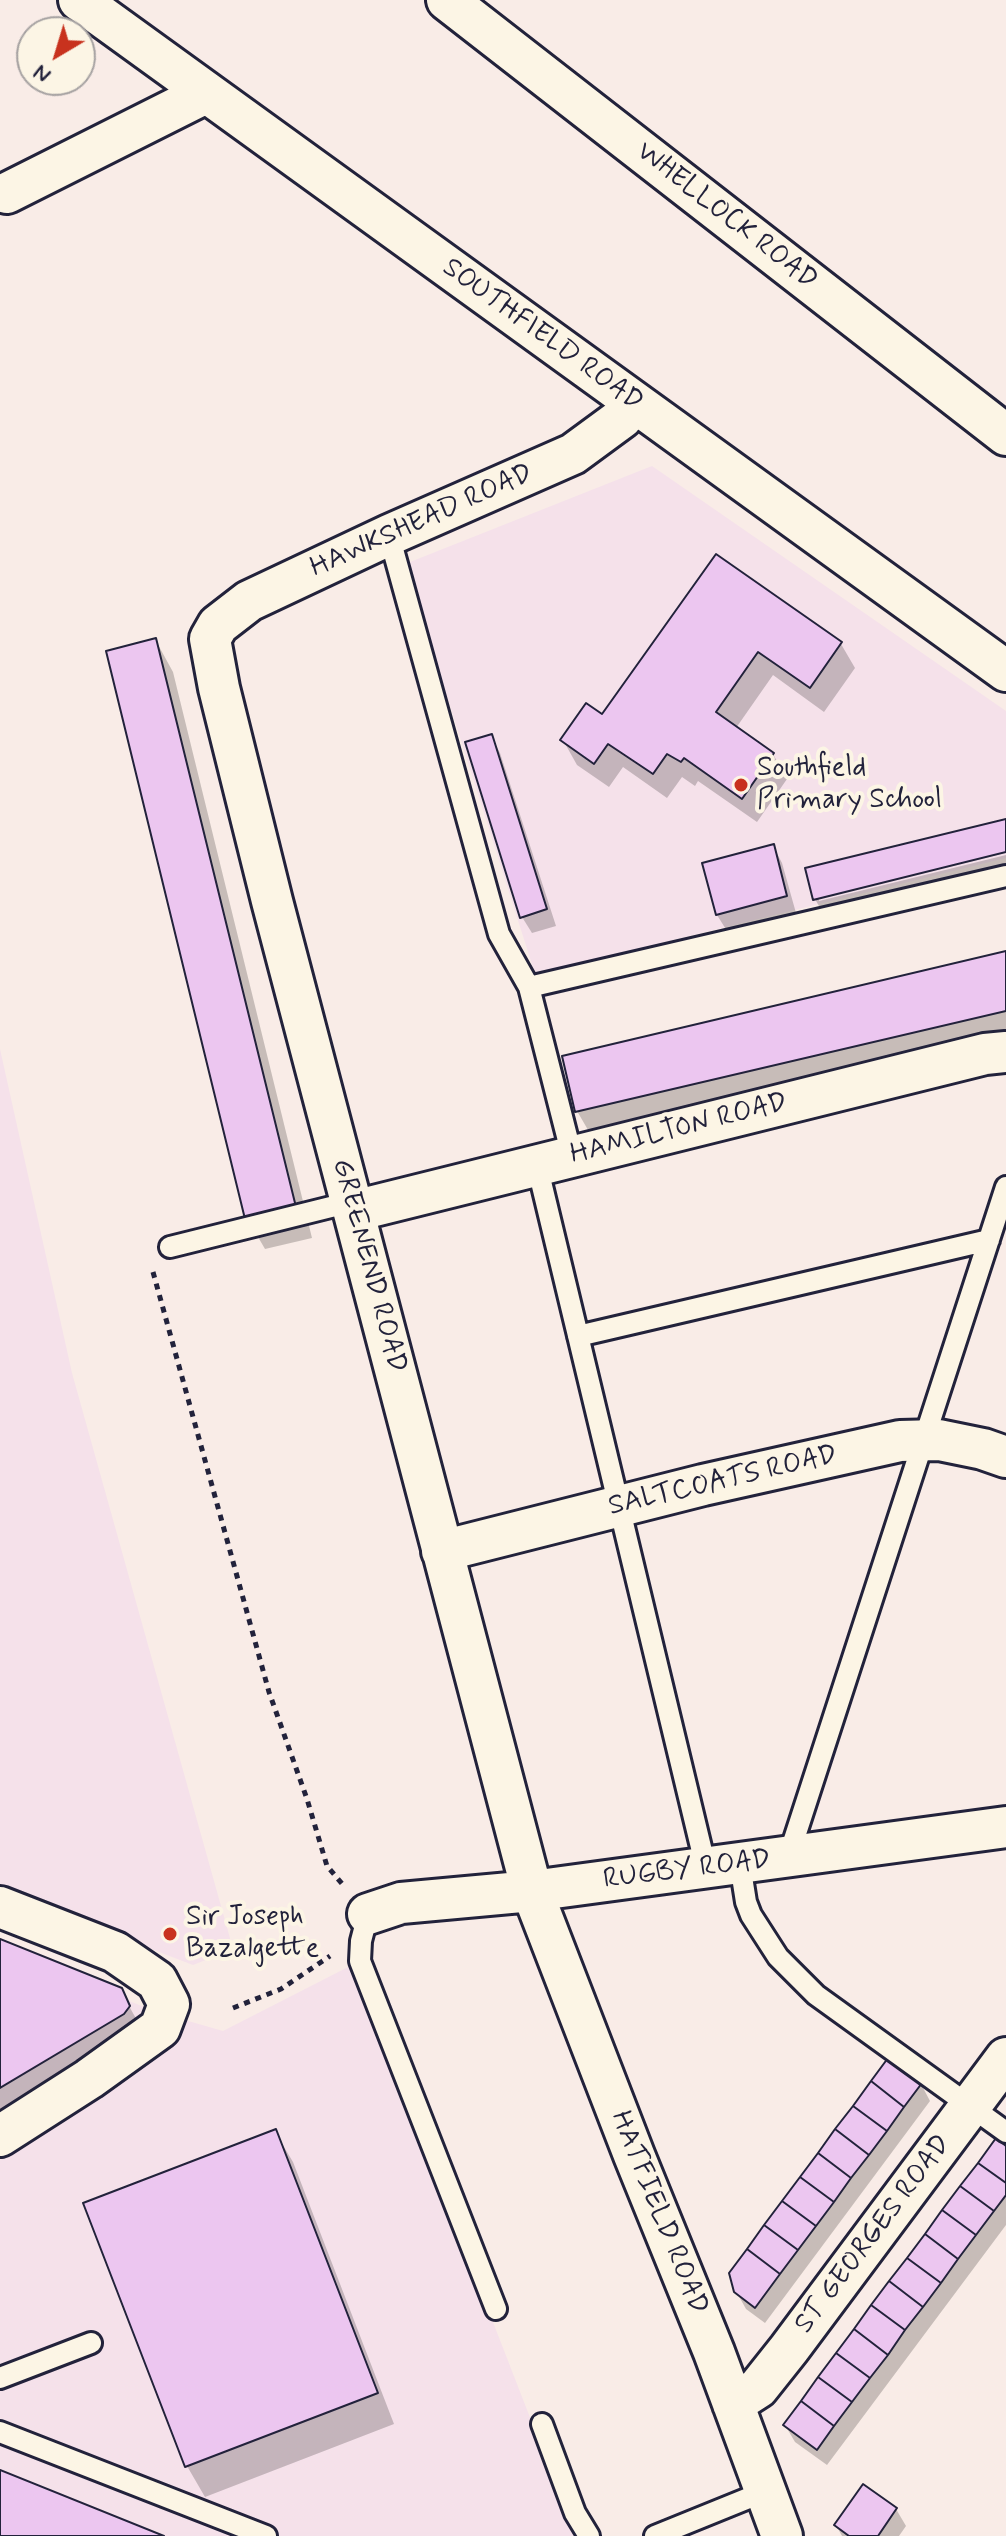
<!DOCTYPE html>
<html>
<head>
<meta charset="utf-8">
<style>
	body { margin:0 }
	#map { position:relative; width:1006px; height:2536px; overflow:hidden; background:#f9ece7; font-family:Mynerve,sans-serif }
	canvas { display:block }
	.north { position:absolute; left:16px; top:16px; width:80px; height:80px; box-sizing:border-box; background:#fcf5e5; border:2px solid #a5a1a1; border-radius:50%; rotate:218deg; font-size:22px; font-weight:700; line-height:32px; text-align:center; color:#22223b }
	.north::after { content:''; display:block; margin:auto; width:28px; height:36px; background:#c8321e; clip-path:polygon(50% 0,100% 100%,50% 72%,0 100%) }
</style>
</head>
<body>
<div id="map">
<canvas width="1006" height="2536"></canvas>
<div class="north">N</div>
</div>
<script>
const ctx = document.querySelector('canvas').getContext('2d');
ctx.lineJoin = 'round';
function paint(path, color) {
  ctx.fillStyle = color;
  ctx.fill(path, 'evenodd');
}
function trace(path, color, width, dash) {
  ctx.strokeStyle = color;
  ctx.lineWidth = width;
  ctx.lineCap = dash ? 'butt' : 'round';
  ctx.setLineDash(dash || []);
  ctx.stroke(path);
}
function write(font, color, halo, rows, align = 'center') {
  ctx.font = font + ' Mynerve,sans-serif';
  ctx.lineWidth = 8;
  ctx.setLineDash([]);
  ctx.textBaseline = 'middle';
  ctx.strokeStyle = halo;
  ctx.fillStyle = color;
  for (const [text, x, y, turn = 0] of rows) {
    ctx.save();
    ctx.translate(x, y);
    ctx.rotate((+turn || 0) * Math.PI / 180);
    ctx.textAlign = isNaN(turn) ? turn : align;
    if (halo) ctx.strokeText(text, 0, 0);
    ctx.fillText(text, 0, 0);
    ctx.restore();
  }
}
const built = new Path2D(`
	M652,466L1006,711V858L535,974L405,564Z
	M0,1049L72,1373L233,1949L193,1965L0,1891Z
	M0,1950L157,2012L223,2031L354,1964L576,2536H0Z`);
const shadow = new Path2D(`
	M716,556L841,644L855,668L824,712L773,675L736,728L773,754L787,779L757,822L698,781L695,786L682,777L667,798L623,767L609,787L577,765L563,740L603,717Z
	M156,641L173,672L312,1238L265,1249L247,1218Z
	M491,736L500,753L556,926L532,933L522,917Z
	M1006,821V850L819,897V901L1006,855V880L829,924L815,899L807,870Z
	M773,846L782,863L796,913L727,931L717,915L704,865Z
	M1006,953V1045L595,1142L577,1111Z
	M0,1942L120,1990L143,2031L13,2113L0,2110Z
	M921,2084L930,2101L765,2323L746,2309L736,2291Z
	M275,2132L293,2162L394,2424L205,2497L187,2466Z
	M1006,2149V2225L827,2465L795,2442L785,2425Z
	M896,2509L906,2526L899,2536H842L836,2525Z`);
const building = new Path2D(`
	M716,554L842,642L810,688L758,652L716,712L774,753L742,799L684,758L681,762L667,754L653,774L608,744L594,764L560,740L586,703L602,714Z
	M156,638L296,1207L245,1219L106,651Z
	M492,734L547,909L520,918L465,742Z
	M1006,819V852L813,900L805,868Z
	M774,844L787,896L716,915L702,863Z
	M1006,951V1011L575,1112L562,1056Z
	M0,1939L122,1988L130,2006L124,2014L0,2088Z
	M888,2058L922,2083L904,2107L871,2081Z
	M871,2081L904,2107L887,2131L853,2106Z
	M853,2106L887,2131L869,2155L835,2129Z
	M276,2129L378,2393L185,2467L83,2203Z
	M835,2129L869,2155L851,2178L818,2153Z
	M996,2138L1006,2146V2183L978,2163Z
	M818,2153L851,2178L834,2202L800,2177Z
	M978,2163L1006,2183V2195L994,2211L960,2186Z
	M800,2177L834,2202L816,2226L782,2201Z
	M960,2186L994,2211L976,2235L942,2210Z
	M782,2201L816,2226L798,2250L764,2225Z
	M942,2210L976,2235L958,2259L925,2234Z
	M764,2225L798,2250L780,2274L747,2249Z
	M925,2234L958,2259L941,2283L907,2258Z
	M747,2249L780,2274L755,2308L734,2292L729,2273Z
	M907,2258L941,2283L923,2307L889,2281Z
	M889,2281L923,2307L905,2330L871,2305Z
	M871,2305L905,2330L888,2355L854,2329Z
	M854,2329L888,2355L870,2378L836,2353Z
	M836,2353L870,2378L852,2402L818,2377Z
	M818,2377L852,2402L834,2426L801,2401Z
	M801,2401L834,2426L817,2450L783,2425Z
	M0,2470L164,2536H0Z
	M863,2484L897,2508L878,2536H849L834,2525Z`);
const path = new Path2D(`
	M153,1272L269,1692L307,1799L327,1866L344,1886
	M233,2008L281,1989L330,1956`);
const service = new Path2D(`
	M389,535L499,934L529,987L572,1156
	M529,987L1006,876
	M537,1165L706,1868
	M170,1247L351,1202
	M578,1336L989,1240
	M788,1858L1006,1187
	M740,1864L746,1902L751,1915L778,1957L816,1995L1006,2132
	M368,1914L361,1941L360,1961L496,2309
	M0,2378L91,2343
	M542,2424L575,2513L589,2536
	M0,2432L266,2536
	M655,2536L766,2491`);
const minor = new Path2D(`
	M79,0L1006,671
	M447,0L1006,435
	M7,193L206,93
	M633,402L622,418L573,454L389,535L249,601L218,625L210,639L219,688L272,901L532,1891L634,2155L714,2352L782,2536
	M354,1211L985,1054L1006,1052
	M442,1551L703,1485L900,1441L939,1440L983,1449L1006,1457
	M0,1907L115,1952L157,1981L169,2004L160,2028L89,2079L0,2136
	M368,1914L401,1903L532,1891L1006,1827
	M733,2404L758,2388L789,2349L1006,2058`);
const markers = [
	[741,785,8,"#c8321e"],
	[170,1934,8,"#c8321e"]
];
const streetNames = [
	["WHELLOCK ROAD",726,217,38],
	["SOUTHFIELD ROAD",542,336,36],
	["HAWKSHEAD ROAD",422,522,-24],
	["HAMILTON ROAD",679,1130,-14],
	["GREENEND ROAD",368,1266,75],
	["SALTCOATS ROAD",723,1482,-13],
	["RUGBY ROAD",687,1871,-7],
	["HATFIELD ROAD",658,2213,68],
	["ST GEORGES ROAD",874,2235,-53]
];
const poiNames = [
	["Southfield",757,769],
	["Primary School",757,801],
	["Sir Joseph",186,1918],
	["Bazalgette",186,1950]
];
paint(built, '#f5e1ea');
paint(shadow, '#0003');
paint(building, '#ecc6f0');
trace(building, '#22223b', 2);
trace(service, '#22223b', 26);
trace(minor, '#22223b', 46);
trace(path, '#22223b', 5, [6, 6]);
trace(service, '#fcf5e5', 20);
trace(minor, '#fcf5e5', 40);
for (const [x, y, r, color] of markers) {
  const dot = new Path2D();
  dot.arc(x, y, r, 0, 2 * Math.PI);
  ctx.fillStyle = color;
  ctx.fill(dot);
  trace(dot, '#fcf5e5', 3);
}
write('28px', '#22223b', '#fcf5e5', streetNames);
write('28px', '#22223b', '#fcf5e5', poiNames, 'left');
</script>
</body>
</html>
